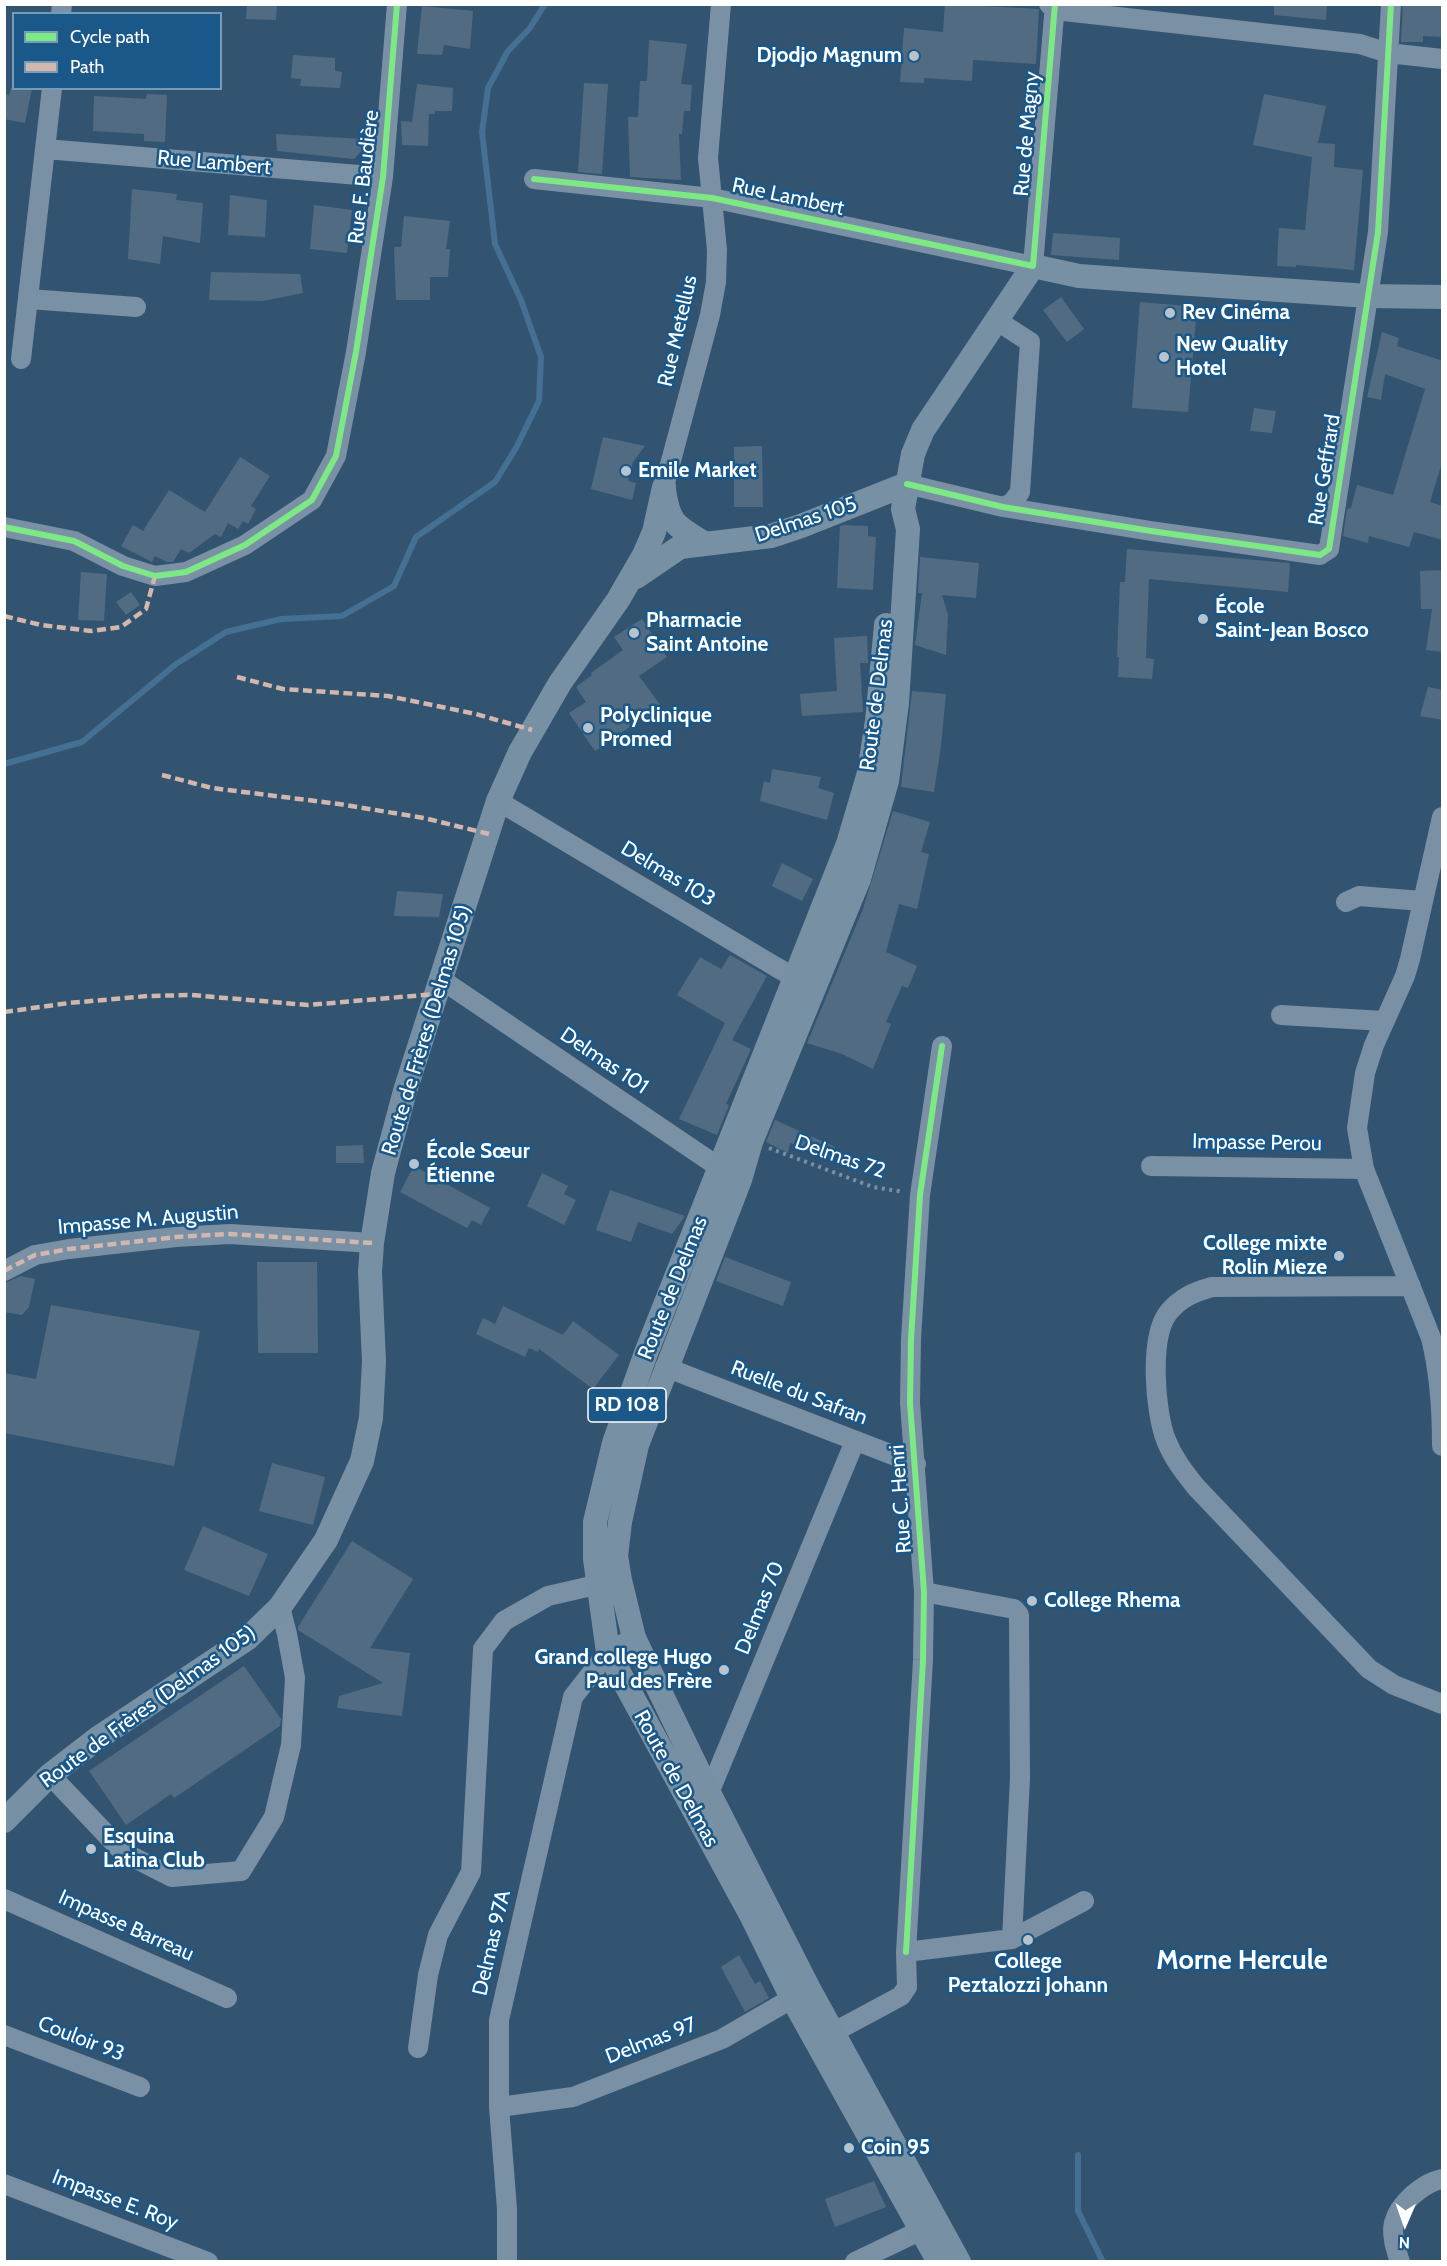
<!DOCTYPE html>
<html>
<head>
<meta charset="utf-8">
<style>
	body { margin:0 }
	#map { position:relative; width:1447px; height:2266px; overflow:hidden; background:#325470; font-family:Cabin,sans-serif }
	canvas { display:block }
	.frame { position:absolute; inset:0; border:6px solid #fff; pointer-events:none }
	.legend { position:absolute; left:12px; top:12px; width:210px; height:78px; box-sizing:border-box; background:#195889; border:2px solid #759bb8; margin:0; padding:8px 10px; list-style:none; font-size:18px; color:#fff }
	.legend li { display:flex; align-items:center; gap:12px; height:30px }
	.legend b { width:30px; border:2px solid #759bb8 }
	.north { position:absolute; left:1375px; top:2194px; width:60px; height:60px; -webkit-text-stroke:4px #195889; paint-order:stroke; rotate:182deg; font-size:16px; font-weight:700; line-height:24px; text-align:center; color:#fff }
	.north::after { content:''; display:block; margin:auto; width:21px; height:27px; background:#fff; clip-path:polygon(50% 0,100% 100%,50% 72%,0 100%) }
</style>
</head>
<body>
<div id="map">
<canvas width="1447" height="2266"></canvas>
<div class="frame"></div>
<ul class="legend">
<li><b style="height:8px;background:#7ce984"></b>Cycle path</li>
<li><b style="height:8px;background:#d1b7ad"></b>Path</li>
</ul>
<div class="north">N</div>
</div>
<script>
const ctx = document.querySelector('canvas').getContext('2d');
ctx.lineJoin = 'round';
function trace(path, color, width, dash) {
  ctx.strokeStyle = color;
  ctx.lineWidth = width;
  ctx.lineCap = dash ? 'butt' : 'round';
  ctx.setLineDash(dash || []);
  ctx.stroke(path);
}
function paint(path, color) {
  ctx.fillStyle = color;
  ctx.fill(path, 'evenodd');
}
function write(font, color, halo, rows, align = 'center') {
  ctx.font = font + ' Cabin,sans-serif';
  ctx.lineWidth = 5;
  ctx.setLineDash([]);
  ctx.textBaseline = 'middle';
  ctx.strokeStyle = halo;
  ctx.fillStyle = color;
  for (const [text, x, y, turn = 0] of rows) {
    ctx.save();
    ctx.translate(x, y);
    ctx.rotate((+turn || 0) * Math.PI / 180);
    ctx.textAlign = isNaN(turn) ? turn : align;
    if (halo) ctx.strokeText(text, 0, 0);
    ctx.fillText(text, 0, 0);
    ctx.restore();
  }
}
const stream = new Path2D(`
	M4,764L82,742L176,664L226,632L281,619L342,616L394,586L416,537L495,482L516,448L539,401L541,357L521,300L495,244L482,132L488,88L508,51L530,28L545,4
	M1078,2155V2211L1103,2262`);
const building = new Path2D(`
	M247,4H277L276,20L246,19Z
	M945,4L1039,9L1036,64L973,60L972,81L924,78V83L900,82L904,28L943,32Z
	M1274,4H1327L1326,20L1274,15Z
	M1403,4H1443V37L1423,36V42H1401Z
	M422,6L473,11L470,49L444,45L442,55L417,54Z
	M649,40L687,44L681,84L692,85L690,111H684L682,134H679L681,180L630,177L628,117H638L640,81H647Z
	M293,55L335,58V71L342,72L340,88L300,86L301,79L291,78Z
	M584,83L608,84L602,174L578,172Z
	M417,84L453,88L452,111H435V114H429L428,146L402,145L401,121L412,122Z
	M11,88H32L25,123L4,119V94L9,95Z
	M147,94L167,95L165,142L144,141V134L93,131L94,96L146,99Z
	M1264,94L1326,106L1318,143L1335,144L1334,167L1363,170L1354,270L1296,265V267L1277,266L1279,228L1305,230L1312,157L1253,145Z
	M276,134L363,139L362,150L354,159L277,151Z
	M132,189L177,194L176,200L203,203L200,243L163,236L160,264L128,259Z
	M230,195L267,200L265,237L228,235Z
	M314,205L352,210L347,253L310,249Z
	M404,216L450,221L446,249H450L448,277H430V300H396L394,247H401Z
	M1053,233L1120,238L1119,260L1051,255Z
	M211,272L300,274L303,293L263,301L209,300Z
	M1061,297L1084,329L1067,342L1043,310Z
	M1140,302L1197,307L1188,412L1132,408Z
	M1382,332L1399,338L1397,346L1443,361V459L1430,502L1443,506V540L1414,532L1409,547L1369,536L1368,543L1343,536L1347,509L1351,508L1357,485L1393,495L1425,389L1385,374L1381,400L1367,397Z
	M1254,408L1276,411L1272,433L1250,431Z
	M603,437L645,446L633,462L628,481L636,483L632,500L591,489Z
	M762,446L763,507H734V447Z
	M240,457L270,476L251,506L256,509L248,524L243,521L238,529L228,523L221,537L215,534L189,553L181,549L173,562H167L155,556L152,562L121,546L133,525L143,531L169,490L205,512Z
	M843,525L868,526V536L876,537L873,590L837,588L840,526Z
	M1127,549L1290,563L1288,592L1149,579L1146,658L1154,659L1152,679L1118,677L1119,657H1117L1120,582H1125Z
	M920,557L979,563L976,598L942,595L948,615L946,655L915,645L922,593H918Z
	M1443,570V652L1426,650L1432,609H1421L1420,571Z
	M81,572L107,574L104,621L78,620Z
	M131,592L140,605L126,615L116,602Z
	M642,619L667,657L639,676L664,710L647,722L644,717L595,751L569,713L586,702L576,687L592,675L591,673L623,650L614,637Z
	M867,636L868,663H860L863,712L802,716L800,694L837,691L834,638Z
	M1428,687L1443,690V720L1420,716Z
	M912,691L946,694L941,746L934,792L901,787Z
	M772,769L821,777L818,788L834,793L827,820L760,801L764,781L770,783Z
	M893,811L930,822L921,852L929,854L917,909L899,904L886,952L917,966L908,988L902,986L886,1022L891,1024L873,1069L842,1054L807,1043L863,909Z
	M782,863L813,879L802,901L772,886Z
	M397,891L443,894L439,917L394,916Z
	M730,955L767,976L732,1040L751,1049L726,1104L729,1105L717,1135L679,1119L725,1023L677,995L700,957L721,969Z
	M775,1120L835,1147L831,1158L790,1143L788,1153L766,1142Z
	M363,1145L364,1163H336V1146Z
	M414,1166L490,1208L481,1225L472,1220L467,1228L400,1192Z
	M542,1173L568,1186L564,1194L576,1200L564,1225L527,1206Z
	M610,1190L685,1216L672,1234L638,1222L631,1242L596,1230Z
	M725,1257L791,1282L783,1306L716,1281Z
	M257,1262H317L318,1353H258Z
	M21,1276L35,1279L29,1307L22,1315L4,1312V1283Z
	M51,1305L200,1331L174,1466L4,1433V1373L36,1379Z
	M503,1306L563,1335L573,1321L619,1355L593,1389L539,1349L538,1352L529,1348L525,1357L476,1334L483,1318L495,1324Z
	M272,1463L325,1477L313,1525L259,1511Z
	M203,1526L268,1554L249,1596L184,1570Z
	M352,1541L413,1579L370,1648L410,1653L402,1716L337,1708L339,1696L383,1683L298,1630V1627Z
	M244,1666L281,1719L280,1726L174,1798L171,1794L126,1825L89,1771Z
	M739,1955L755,1984L760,1981L769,1998L745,2012L721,1967Z
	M874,2181L886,2207L835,2227L825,2199Z`);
const path = new Path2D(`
	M769,1148L873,1187L904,1192`);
const minor = new Path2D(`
	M1049,4L1055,10L1360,44L1388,53L1442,59
	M61,14L62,4
	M45,149L383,177
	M534,179L712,198L1033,266L1055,4
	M29,299L136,307
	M996,320L1030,342L1020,492L1012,503L1003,507
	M21,359L52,88
	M907,484L1003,507L1151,531L1320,555L1329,549L1378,232L1391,4
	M664,487L710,315L716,282L717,250L708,158L721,4
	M4,527L74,541L123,566L155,576L186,572L245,545L312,500L336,456L356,352L383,177L397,4
	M498,801L776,967L808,985
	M1442,817L1410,959L1405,976L1374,1045L1365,1073L1357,1128L1364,1169L1431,1338C1440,1374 1442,1409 1442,1446
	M1346,902L1359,896L1422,901
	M442,980L732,1176
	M1281,1015L1384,1021
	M1151,1166L1364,1169
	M4,1271L35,1255L69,1249L176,1237L230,1234L372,1243
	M1411,1286L1212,1287C1194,1292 1180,1298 1168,1313C1149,1338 1155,1412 1166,1440C1173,1458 1184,1472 1196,1487L1369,1669L1394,1685L1442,1704
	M665,1367L916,1464
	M924,1592L1014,1609L1019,1615L1020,1778L1012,1939
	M50,1775L123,1852L172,1877L241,1871L274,1817L291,1745L295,1678L287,1634L280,1607
	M709,1793L855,1441
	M4,1899L227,1998
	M906,1952L923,1660L924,1592L910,1403L911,1339L920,1195L942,1046
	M834,2032L901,1996L907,1987L906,1952L1012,1939L1084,1901
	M4,2035L140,2087
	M418,2048L428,1975L438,1935L471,1872L483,1649L504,1621L548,1596L613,1581
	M499,2107L573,2097L722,2039L805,1991
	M4,2184L208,2262
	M507,2262V2209L499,2107V2020L573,1697L608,1652L634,1638
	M855,2262L934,2224
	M1400,2262C1396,2250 1391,2235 1394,2223C1399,2203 1423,2183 1442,2179`);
const major = new Path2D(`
	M664,490C669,523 674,525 702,542
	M636,577L680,547L771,536L801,526L907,484
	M886,625L877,721L869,773L848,844L646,1353L614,1443L595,1522V1559L608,1652L751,1915L792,1998L939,2262
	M4,1821L50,1775L98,1738L248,1638L280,1607L326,1540L362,1461L371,1418L374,1362L370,1272L372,1243L383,1173L405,1091L498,801L520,752L560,683L618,600L644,555L654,532L664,487
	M959,2262L809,1989L709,1793L634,1638L620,1580L616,1556L620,1522L637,1445L740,1180L751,1142L859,879L887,781L897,703L908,529L903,509L913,454L923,430L1033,266L1079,276L1176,283L1368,296L1442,297`);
const quiet = new Path2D(`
	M4,616L41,625L91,631L121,627L146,609L155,576
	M237,677L283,689L388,696L476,714L532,730
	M162,775L212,788L339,804L424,818L489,834
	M4,1012L69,1003L148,996L191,995L308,1005L436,994
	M4,1271L35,1255L69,1249L176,1237L230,1234L372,1243`);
const cycleway = new Path2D(`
	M534,179L712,198L1033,266L1055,4
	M907,484L1003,507L1151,531L1320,555L1329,549L1378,232L1391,4
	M4,527L74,541L123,566L155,576L186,572L245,545L312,500L336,456L356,352L383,177L397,4
	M906,1952L923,1660L924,1592L910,1403L911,1339L920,1195L942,1046`);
const markers = [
	[914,56,6,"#b7c3cd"],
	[1170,313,6,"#b7c3cd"],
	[1164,357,6,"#b7c3cd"],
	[626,471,6,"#b7c3cd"],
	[1203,619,6,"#b7c3cd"],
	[634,633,6,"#b7c3cd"],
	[588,728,6,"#b7c3cd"],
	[414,1164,6,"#b7c3cd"],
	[1339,1256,6,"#b7c3cd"],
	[1032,1601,6,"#b7c3cd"],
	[724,1670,6,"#b7c3cd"],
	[91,1849,6,"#b7c3cd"],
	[1028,1940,6,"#b7c3cd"],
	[849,2148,6,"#b7c3cd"]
];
const shields = [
	[627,1405,78]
];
const shieldNames = [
	["RD 108",627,1405]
];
const poiNames = [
	["Djodjo Magnum",902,56,"right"],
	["Rev Cinéma",1182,313],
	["New Quality",1176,345],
	["Hotel",1176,369],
	["Emile Market",638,471],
	["École",1215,607],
	["Saint-Jean Bosco",1215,631],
	["Pharmacie",646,621],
	["Saint Antoine",646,645],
	["Polyclinique",600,716],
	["Promed",600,740],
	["École Sœur",426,1152],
	["Étienne",426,1176],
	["College mixte",1327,1244,"right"],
	["Rolin Mieze",1327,1268,"right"],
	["College Rhema",1044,1601],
	["Grand college Hugo",712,1658,"right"],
	["Paul des Frère",712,1682,"right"],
	["Esquina",103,1837],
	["Latina Club",103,1861],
	["College",1028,1962,"center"],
	["Peztalozzi Johann",1028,1986,"center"],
	["Coin 95",861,2148]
];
const streetNames = [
	["Rue de Magny",1027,134,-85],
	["Rue Lambert",214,163,5],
	["Rue F. Baudière",364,177,-83],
	["Rue Lambert",788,197,12],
	["Rue Metellus",678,331,-77],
	["Rue Geffrard",1325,470,-81],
	["Delmas 105",806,520,-18],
	["Route de Delmas",877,695,-83],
	["Delmas 103",668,874,31],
	["Route de Frères (Delmas 105)",427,1030,-73],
	["Delmas 101",604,1061,34],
	["Impasse Perou",1257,1143,1],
	["Delmas 72",840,1157,19],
	["Impasse M. Augustin",148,1220,-5],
	["Route de Delmas",673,1288,-68],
	["Ruelle du Safran",799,1393,21],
	["Rue C. Henri",901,1499,-94],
	["Delmas 70",760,1608,-68],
	["Route de Frères (Delmas 105)",148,1707,-36],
	["Route de Delmas",676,1779,61],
	["Impasse Barreau",126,1926,24],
	["Delmas 97A",492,1943,-77],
	["Couloir 93",81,2039,21],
	["Delmas 97",651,2041,-21],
	["Impasse E. Roy",115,2200,21]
];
const districtNames = [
	["Morne Hercule",1242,1961]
];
trace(stream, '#447093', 6);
paint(building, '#516c82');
trace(path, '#7990a5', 4, [3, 4.5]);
trace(minor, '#7990a5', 20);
trace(major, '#7890a3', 24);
trace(quiet, '#d1b7ad', 4.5, [9, 4.5]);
trace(cycleway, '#7ce984', 6);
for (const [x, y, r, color] of markers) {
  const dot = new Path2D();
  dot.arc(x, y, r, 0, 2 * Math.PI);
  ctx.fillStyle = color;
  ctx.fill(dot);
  trace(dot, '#195889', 2);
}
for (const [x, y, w] of shields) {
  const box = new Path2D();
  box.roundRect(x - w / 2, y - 17, w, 34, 4.5);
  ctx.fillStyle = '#195889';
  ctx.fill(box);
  trace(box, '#fff', 1.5);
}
write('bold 20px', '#fff', null, shieldNames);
write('bold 21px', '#fff', '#195889', poiNames, 'left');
write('21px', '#fff', '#195889', streetNames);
write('bold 27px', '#fff', '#195889', districtNames);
</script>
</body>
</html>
